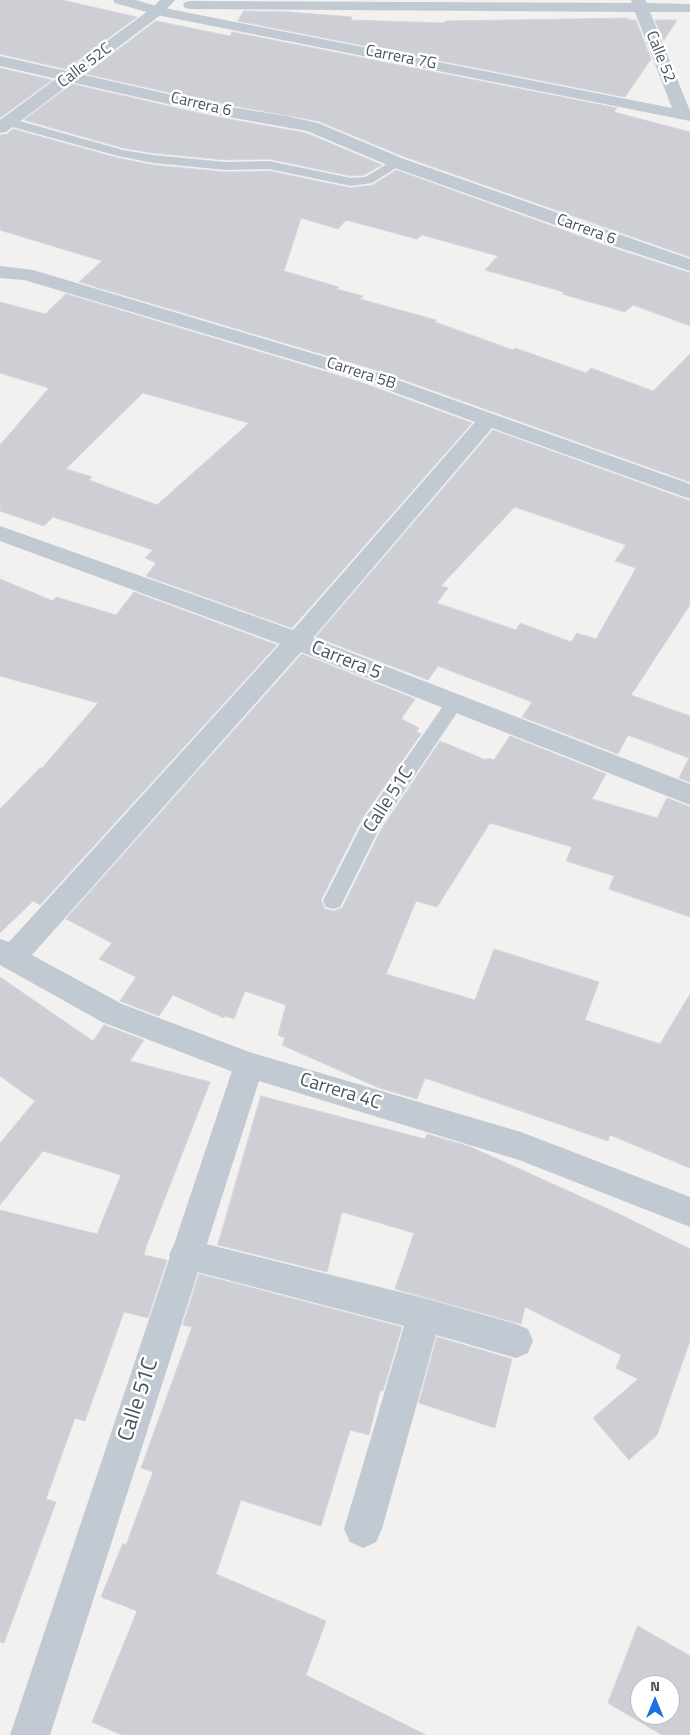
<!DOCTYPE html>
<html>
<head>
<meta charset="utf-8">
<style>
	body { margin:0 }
	#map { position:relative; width:690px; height:1735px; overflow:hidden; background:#f3f0f0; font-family:"Titillium Web",sans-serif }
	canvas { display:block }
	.north { position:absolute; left:630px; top:1675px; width:50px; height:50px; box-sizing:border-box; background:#fff; border:1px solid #b6babf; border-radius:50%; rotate:0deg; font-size:14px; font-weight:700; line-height:20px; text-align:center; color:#48535e }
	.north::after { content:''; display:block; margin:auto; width:18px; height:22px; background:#1b70e2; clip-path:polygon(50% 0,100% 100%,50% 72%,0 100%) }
</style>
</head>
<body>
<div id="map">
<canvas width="690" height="1735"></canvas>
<div class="north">N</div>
</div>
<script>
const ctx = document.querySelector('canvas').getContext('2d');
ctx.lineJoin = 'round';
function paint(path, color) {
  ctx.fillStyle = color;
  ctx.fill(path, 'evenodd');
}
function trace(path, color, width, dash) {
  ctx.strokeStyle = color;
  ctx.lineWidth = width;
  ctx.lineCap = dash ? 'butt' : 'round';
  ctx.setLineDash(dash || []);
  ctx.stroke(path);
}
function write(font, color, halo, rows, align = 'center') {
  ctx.font = font + ' "Titillium Web",sans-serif';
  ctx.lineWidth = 5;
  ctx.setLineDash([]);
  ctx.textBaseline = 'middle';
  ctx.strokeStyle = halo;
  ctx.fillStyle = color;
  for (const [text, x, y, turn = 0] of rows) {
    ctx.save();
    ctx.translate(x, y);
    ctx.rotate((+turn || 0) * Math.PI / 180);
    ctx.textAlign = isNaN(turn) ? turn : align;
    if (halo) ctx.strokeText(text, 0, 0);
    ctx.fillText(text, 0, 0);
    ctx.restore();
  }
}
const building = new Path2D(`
	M0,0H62L137,17L66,69L0,54Z
	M244,11L290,12L352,17L351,20L445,23V21L628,18V20H636L651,59L625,97L238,21Z
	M655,20H677L664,40Z
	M156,21L230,36L232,32L617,108L614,112L690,132V257L405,157L318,121L212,102L86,74Z
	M0,68L52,80L0,118Z
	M72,84L212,116L306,133L382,165L364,175L351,176L269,159L226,160L153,153L123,148L24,120Z
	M13,129L118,158L153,165L226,172L269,171L351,188L373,185L396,170L613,248L690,273V326L633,305L625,312L562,294L564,292L485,270L498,256L422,235L417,239L346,220L338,229L301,218L284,271L339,287L337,289L363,296L360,299L436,320L435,322L513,350L515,348L586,373L591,368L653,391L690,354V482L376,370L79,282L102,261L0,230V135L7,134Z
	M66,294L360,382L472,423L292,628L146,576L156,563L145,558L153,550L53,517L44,526L0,511V445L49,388L0,373V302L45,314ZM143,393L249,423L157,505L89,480L92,477L66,469Z
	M493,430L690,501V605L631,695L690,716V782L679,778L689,758L628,735L618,754L522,717L532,702L438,666L428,680L316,637ZM515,507L626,545L615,561L636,568L596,639L577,633L571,642L520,623L516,630L437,603L448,588L441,586Z
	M0,579L53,601L56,597L116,615L134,592L277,645L40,905L33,901L0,933V809L40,768H42L98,703L0,676Z
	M302,654L415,699L401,719L419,728L416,732L421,734L363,817L321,900L325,909L334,911L342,908L382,828L440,741L486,760L488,758L494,760L510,736L606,774L592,799L657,818L667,798L690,807V917L609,889L614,876L566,861L572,847L490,823L437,907L416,901L386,974L475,1000L494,949L599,982L585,1020L660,1044L690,994V1168L610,1135L608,1141L425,1078L417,1099L379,1088L282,1045L285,1038L278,1035L286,1005L245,991L234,1019L225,1016L224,1018L173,995L159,1016L120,1001L136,977L99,959L112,943L66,919Z
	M0,977L93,1041L104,1025L144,1040L130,1061L210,1082L146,1247L144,1255L167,1260L148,1318L124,1312L85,1421L75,1418L46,1499L56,1502L4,1643L0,1642V1210L97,1234L121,1175L43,1151L0,1205V1143L35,1101L0,1076Z
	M261,1096L425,1139L427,1134L471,1147L617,1213L690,1249V1341L657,1435L629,1460L593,1418L638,1379L616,1368L621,1355L525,1307L521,1324L395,1289L414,1233L342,1212L327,1272L218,1245Z
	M199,1274L402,1327L383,1391H380L369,1435L350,1430L321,1526L241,1500L216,1574L326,1621L306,1675L426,1735H122L92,1722L137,1611L101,1597L123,1543L126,1545L153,1472L141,1468L192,1327L183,1325Z
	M437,1337L512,1359L495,1428L419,1403Z
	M638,1626L690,1656V1735H662L608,1703ZM640,1685H670V1715H640Z`);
const service = new Path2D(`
	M9,118L123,150L153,155L226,162L269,161L351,178L365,177L394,160L398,159L404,163L372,183L351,186L269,169L226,170L153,163L118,156L5,125L3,122Z
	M454,697L460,699L463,704L380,827L340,907L333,909L326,907L323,901L365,818L448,699Z`);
const minor = new Path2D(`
	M113,0H136L159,7L672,108L635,12L190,9L185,8L183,5L185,2L190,1L632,3L631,0H645L647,3L690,4V12H650L690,111V121L157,15L115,3Z
	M0,56L212,104L286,116L318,123L404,159L690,259V271L614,246L392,167L307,131L212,114L0,66Z
	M0,266L33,270L375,372L690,484V499L492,428L313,638L690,784V805L301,652L32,955L122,1004L260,1056L264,1065L260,1074L249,1078L102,1022L0,965V939L9,942L280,644L0,541V526L293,630L475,422L361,380L24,280L0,278Z
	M186,1239L424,1298L516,1324L528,1329L533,1341L528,1353L516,1358L436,1335L382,1529L376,1542L363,1548L350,1542L344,1529L404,1326L174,1266L169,1255L174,1244Z`);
const tertiary = new Path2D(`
	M160,0H175L162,14L6,132L0,133V120L152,8Z
	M249,1052L521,1132L690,1197V1227L519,1160L259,1081L50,1735H10L234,1065L238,1056Z`);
const farStreetnames = [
	["Calle 52",660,57,68],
	["Carrera 7G",401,58,11],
	["Calle 52C",85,66,-37],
	["Carrera 6",201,105,13],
	["Carrera 6",586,230,20],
	["Carrera 5B",361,374,18]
];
const streetNames = [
	["Carrera 5",346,661,22],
	["Calle 51C",389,800,-57],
	["Carrera 4C",340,1092,17]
];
const nearStreetnames = [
	["Calle 51C",139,1400,-72]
];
paint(building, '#cdcfd5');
trace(building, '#d4d6dc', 1);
paint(service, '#c1cad2');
paint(minor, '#c1cad2');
paint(tertiary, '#c1cad2');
write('16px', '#48535e', '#fff', farStreetnames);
write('19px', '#48535e', '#fff', streetNames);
write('22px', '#48535e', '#fff', nearStreetnames);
</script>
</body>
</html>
